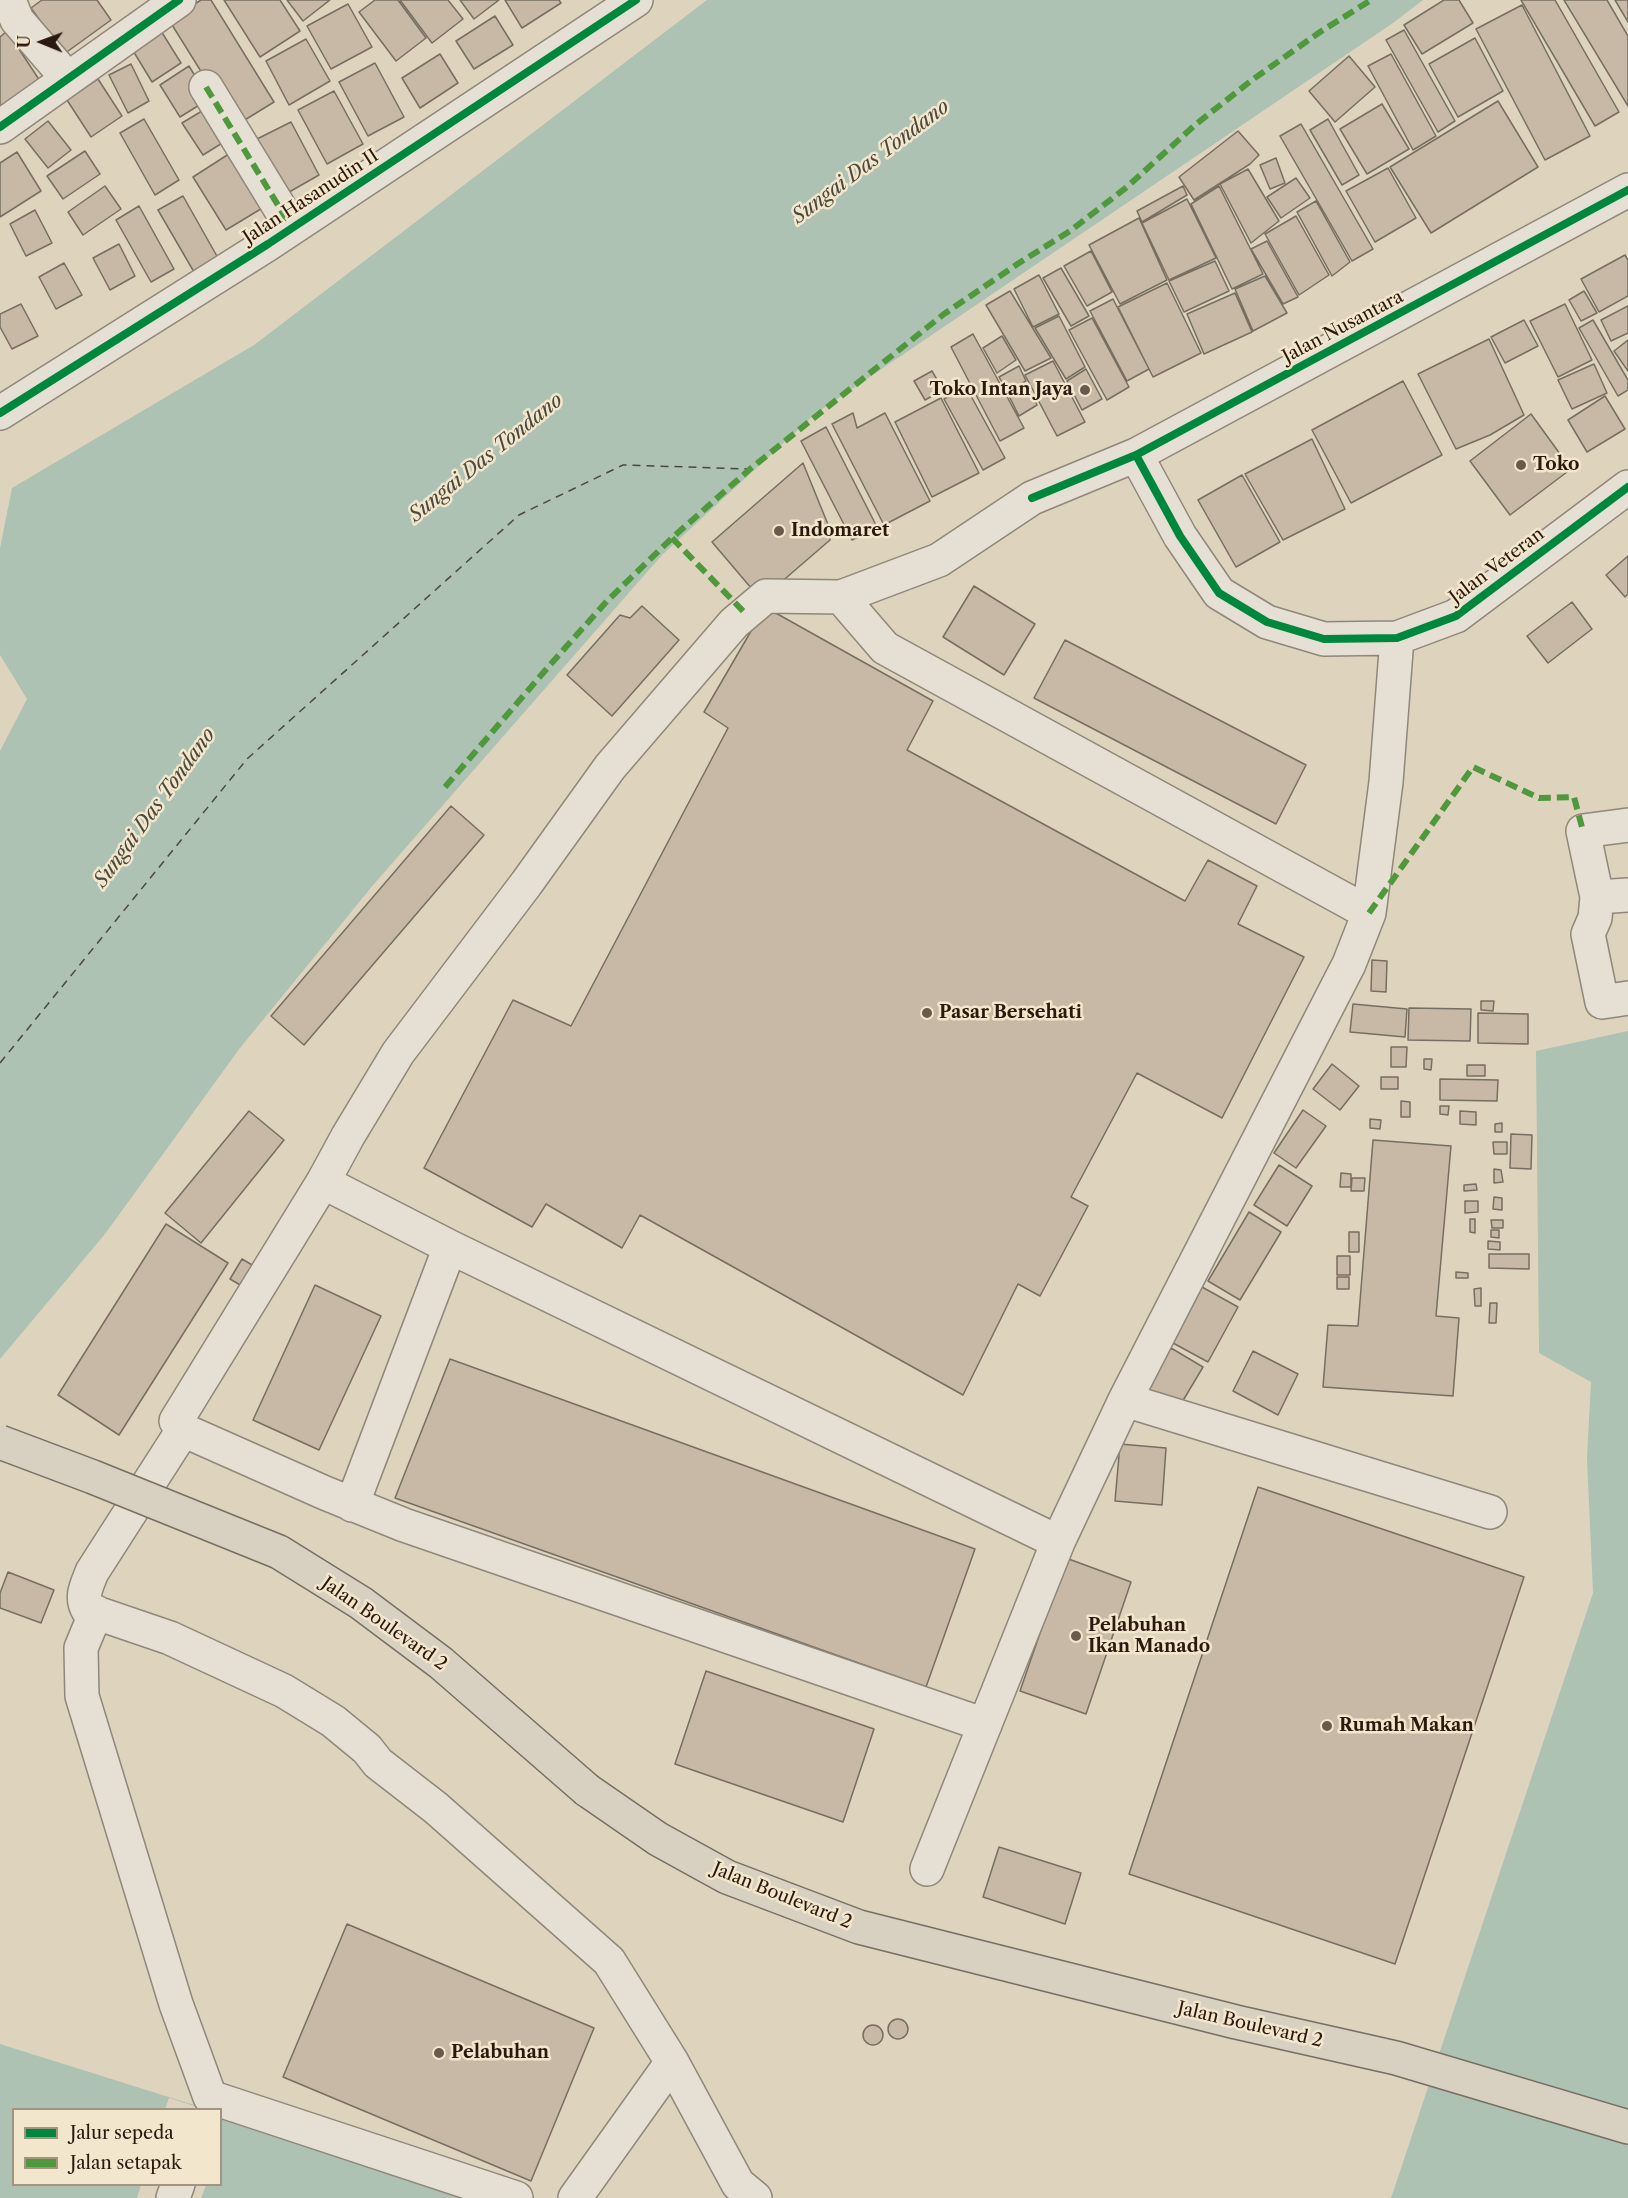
<!DOCTYPE html>
<html>
<head>
<meta charset="utf-8">
<style>
	body { margin:0 }
	#map { position:relative; width:1628px; height:2198px; overflow:hidden; background:#ded4bd; font-family:"Libre Caslon Text",serif }
	canvas { display:block }
	.legend { position:absolute; left:12px; top:2108px; width:210px; height:78px; box-sizing:border-box; background:#f2e6cc; border:2px solid #a29480; margin:0; padding:8px 10px; list-style:none; font-size:18px; color:#2b180e }
	.legend li { display:flex; align-items:center; gap:12px; height:30px }
	.legend b { width:30px; border:2px solid #a29480 }
	.north { position:absolute; left:12px; top:12px; width:60px; height:60px; -webkit-text-stroke:4px #f2e6cc; paint-order:stroke; rotate:271deg; font-size:16px; font-weight:700; line-height:24px; text-align:center; color:#2b180e }
	.north::after { content:''; display:block; margin:auto; width:21px; height:27px; background:#2b180e; clip-path:polygon(50% 0,100% 100%,50% 72%,0 100%) }
</style>
</head>
<body>
<div id="map">
<canvas width="1628" height="2198"></canvas>
<ul class="legend">
<li><b style="height:8px;background:#00873e"></b>Jalur sepeda</li>
<li><b style="height:8px;background:#4f993c"></b>Jalan setapak</li>
</ul>
<div class="north">U</div>
</div>
<script>
const ctx = document.querySelector('canvas').getContext('2d');
ctx.lineJoin = 'round';
function paint(path, color) {
  ctx.fillStyle = color;
  ctx.fill(path, 'evenodd');
}
function trace(path, color, width, dash) {
  ctx.strokeStyle = color;
  ctx.lineWidth = width;
  ctx.lineCap = dash ? 'butt' : 'round';
  ctx.setLineDash(dash || []);
  ctx.stroke(path);
}
function write(font, color, halo, rows, align = 'center') {
  ctx.font = font + ' "Libre Caslon Text",serif';
  ctx.lineWidth = 5;
  ctx.setLineDash([]);
  ctx.textBaseline = 'middle';
  ctx.strokeStyle = halo;
  ctx.fillStyle = color;
  for (const [text, x, y, turn = 0] of rows) {
    ctx.save();
    ctx.translate(x, y);
    ctx.rotate((+turn || 0) * Math.PI / 180);
    ctx.textAlign = isNaN(turn) ? turn : align;
    if (halo) ctx.strokeText(text, 0, 0);
    ctx.fillText(text, 0, 0);
    ctx.restore();
  }
}
const water = new Path2D(`
	M707,0H1423L1393,23L815,414L662,555L374,884L240,1048L105,1234L0,1359V751L27,699L0,655V548L12,488L254,345Z
	M1628,1031V2198H1391L1593,1593L1587,1458L1591,1382L1539,1353L1536,1051Z
	M0,2044L207,2109L14,2110V2184H220L221,2114L473,2198H0Z`);
const pier = new Path2D(`
	M169,2098L207,2110L165,2109Z
	M141,2185H206L201,2198H137Z`);
const ferry = new Path2D(`
	M0,1063L247,759L519,515L623,465L750,469`);
const building = new Path2D(`
	M42,0H97L111,20L64,54L31,8Z
	M201,0H211L274,102L235,126L169,20Z
	M224,0H280L300,31L260,57Z
	M287,0H330L303,21Z
	M375,0H398L426,38L396,61L359,12Z
	M400,0H448L463,19L432,43Z
	M460,0H499L474,19Z
	M505,0H559L561,3L522,28Z
	M1444,0H1459L1473,23L1422,54L1404,25Z
	M1521,0H1555L1619,112L1595,126Z
	M1564,0H1607L1628,36V106Z
	M1615,0H1628V22Z
	M348,4L372,47L331,69L307,26Z
	M1522,5L1590,136L1545,160L1476,29Z
	M495,16L513,45L474,69L456,41Z
	M1404,30L1455,121L1438,132L1386,40Z
	M7,31L44,87L0,116V37Z
	M161,31L181,63L152,82L132,49Z
	M1475,38L1503,91L1458,117L1429,64Z
	M306,39L330,81L289,105L266,61Z
	M440,54L458,83L420,108L402,78Z
	M1391,54L1436,136L1413,150L1368,66Z
	M1349,56L1375,87L1335,122L1309,91Z
	M375,63L404,117L368,136L339,82Z
	M131,64L149,101L128,113L109,75Z
	M189,66L209,99L180,117L160,85Z
	M98,79L122,116L91,137L67,100Z
	M334,91L363,144L327,164L298,110Z
	M1498,101L1538,167L1431,233L1390,167Z
	M1382,104L1409,149L1367,174L1340,129Z
	M212,105L232,137L203,155L182,123Z
	M144,119L179,180L155,195L120,133Z
	M1328,119L1359,175L1342,185L1310,130Z
	M48,121L71,150L48,168L25,139Z
	M291,122L319,175L284,195L255,140Z
	M1301,124L1373,249L1352,261L1280,136Z
	M1238,131L1259,155L1250,164L1194,200L1179,177Z
	M235,150L269,204L226,230L193,177Z
	M85,151L100,174L63,199L47,176Z
	M17,152L41,191L0,217V163Z
	M1276,158L1285,183L1270,189L1260,165Z
	M1388,168L1416,218L1375,242L1346,191Z
	M1248,169L1279,221L1251,243L1220,184Z
	M1296,178L1310,198L1281,218L1267,197Z
	M105,186L121,209L83,235L68,212Z
	M1183,186L1187,195L1142,222L1137,211Z
	M1219,186L1263,274L1232,289L1191,204Z
	M183,196L218,258L194,272L158,210Z
	M1187,199L1216,258L1169,280L1142,223Z
	M1316,201L1350,262L1332,276L1297,212Z
	M139,206L174,269L151,282L116,220Z
	M35,210L52,243L26,256L10,224Z
	M1296,216L1329,275L1299,295L1265,234Z
	M1139,218L1167,280L1120,304L1089,245Z
	M1267,241L1298,297L1283,304L1251,249Z
	M119,244L135,276L110,290L93,258Z
	M1091,251L1112,292L1087,306L1064,266Z
	M1625,255L1628,260V296L1599,312L1581,279Z
	M1215,261L1229,291L1184,312L1169,281Z
	M64,263L82,295L56,309L39,277Z
	M1061,268L1089,316L1071,326L1043,278Z
	M1039,275L1059,314L1033,327L1014,289Z
	M1265,276L1287,313L1253,331L1235,289Z
	M1167,283L1201,353L1153,377L1118,307Z
	M1010,291L1051,358L1025,371L986,305Z
	M1584,291L1597,313L1581,321L1569,300Z
	M1235,293L1252,332L1204,354L1187,314Z
	M1113,299L1149,369L1127,381L1090,311Z
	M21,304L38,336L12,349L0,327V314Z
	M1565,304L1592,360L1558,377L1530,321Z
	M1628,306V333L1611,341L1601,320Z
	M1059,316L1085,367L1066,379L1035,328Z
	M1092,318L1129,387L1107,400L1069,330Z
	M1524,320L1538,346L1505,363L1491,337Z
	M1593,320L1628,380V390L1618,396L1579,328Z
	M973,334L1024,428L1000,441L951,347Z
	M1002,336L1016,360L997,373L983,348Z
	M1489,339L1524,415L1490,435L1456,449L1418,374Z
	M1628,340V371L1614,351Z
	M1053,361L1085,422L1057,436L1025,375Z
	M1594,364L1607,393L1572,409L1558,380Z
	M1019,366L1026,381L1007,391L999,377Z
	M1086,369L1102,399L1082,410L1067,381Z
	M932,371L943,390L925,400L914,381Z
	M1403,381L1442,455L1351,503L1312,430Z
	M1028,386L1037,405L1019,416L1009,396Z
	M966,387L1005,458L983,470L944,399Z
	M1605,396L1625,429L1587,452L1568,420Z
	M941,398L979,473L932,497L895,422Z
	M853,413L857,428L885,413L930,501L884,525L832,424Z
	M1531,414L1571,469L1510,515L1470,461Z
	M826,427L877,527L852,540L801,441Z
	M1312,439L1345,509L1283,540L1245,474Z
	M803,463L829,527L830,540L772,590L763,580L752,589L712,542Z
	M1242,475L1280,542L1236,567L1198,500Z
	M1628,556V594L1625,597L1606,575Z
	M974,586L1035,624L1004,675L943,637Z
	M1572,602L1592,629L1548,663L1527,636Z
	M642,606L679,640L612,716L567,675L620,615L630,618Z
	M765,607L933,701L907,750L1185,901L1208,860L1257,886L1238,924L1304,957L1222,1118L1137,1073L1071,1197L1088,1206L1040,1296L1018,1284L963,1395L640,1215L622,1248L546,1204L532,1227L424,1168L513,1000L571,1026L728,728L704,712Z
	M1065,640L1306,765L1276,824L1034,698Z
	M451,806L484,835L304,1045L271,1016Z
	M1372,960L1387,961L1386,992L1371,991Z
	M1481,1001H1494L1493,1011L1481,1010Z
	M1353,1004L1407,1009L1405,1037L1350,1032Z
	M1409,1008L1471,1009L1470,1041L1408,1040Z
	M1478,1013L1528,1014V1044L1478,1043Z
	M1391,1047H1407L1406,1067H1391Z
	M1424,1059H1432L1431,1070L1424,1069Z
	M1332,1064L1359,1086L1340,1110L1313,1089Z
	M1467,1065H1485V1076H1467Z
	M1381,1077H1398V1089H1381Z
	M1440,1079L1498,1080L1497,1101L1440,1100Z
	M1401,1101L1410,1102V1117H1401Z
	M1440,1106H1449L1448,1115L1440,1114Z
	M1303,1110L1326,1126L1296,1168L1274,1153Z
	M249,1111L284,1140L201,1243L165,1213Z
	M1460,1111L1476,1112V1125L1460,1124Z
	M1370,1119L1381,1120L1380,1129L1370,1128Z
	M1502,1123V1132H1495V1124Z
	M1511,1134L1532,1135L1531,1169L1510,1168Z
	M1373,1140L1451,1146L1436,1316L1459,1318L1453,1396L1323,1387L1328,1325L1358,1326Z
	M1493,1142H1507V1154H1494Z
	M1279,1165L1312,1186L1287,1226L1254,1205Z
	M1494,1169L1501,1170L1503,1182L1494,1183Z
	M1341,1173L1351,1174V1187H1340Z
	M1352,1178H1365L1364,1191H1351Z
	M1476,1184L1477,1190L1464,1191V1185Z
	M1494,1197L1502,1198V1210L1493,1209Z
	M1465,1201H1478V1212L1465,1213Z
	M1249,1212L1281,1232L1240,1300L1208,1281Z
	M1470,1219H1475V1233L1470,1232Z
	M1491,1220H1503V1228H1492Z
	M166,1224L228,1263L119,1435L58,1395Z
	M1491,1230H1499V1238L1491,1237Z
	M1349,1232H1359V1252H1349Z
	M1488,1241L1500,1242V1250L1488,1249Z
	M1489,1254H1529V1269L1489,1268Z
	M1337,1256H1350V1275H1337Z
	M242,1259L259,1269L247,1289L230,1279Z
	M1456,1272L1468,1273V1278H1456Z
	M1337,1277H1349V1289H1337Z
	M315,1285L381,1316L319,1450L253,1420Z
	M1202,1287L1238,1307L1208,1362L1173,1343Z
	M1481,1288V1306H1475L1474,1289Z
	M1490,1303H1497L1496,1323H1489Z
	M1171,1348L1203,1367L1178,1409L1146,1390Z
	M1253,1351L1298,1374L1278,1415L1233,1391Z
	M450,1359L975,1549L926,1687L395,1498Z
	M1120,1444L1166,1448L1162,1505L1115,1501Z
	M1258,1487L1524,1577L1395,1964L1129,1874Z
	M1066,1558L1131,1582L1086,1714L1020,1691Z
	M8,1572L54,1590L41,1623L0,1608V1593Z
	M706,1671L874,1729L843,1822L675,1764Z
	M999,1847L1081,1873L1065,1924L983,1897Z
	M347,1924L594,2028L531,2181L283,2077Z
	M888 2029a10 10 0 1 1 20 0a10 10 0 1 1-20 0Z
	M863 2035a10 10 0 1 1 20 0a10 10 0 1 1-20 0Z`);
const minor = new Path2D(`
	M9,0L17,20L68,79
	M206,87L292,228
	M0,127L179,0
	M0,413L268,244L636,0
	M1136,455L1180,536L1219,593L1267,622L1324,639L1397,638L1456,616L1628,487
	M841,597L885,648L1369,913
	M1628,895L1597,897L1595,918L1588,934L1602,1002L1628,998
	M1597,897L1583,831L1628,825
	M323,1182L450,1247L1058,1542
	M1125,1400L1490,1512
	M183,1430L92,1572C87,1585 80,1597 88,1610L170,1638L284,1691L333,1721L367,1749L378,1763L436,1808L609,1961L672,2062L738,2184L755,2198
	M352,1505L450,1247
	M96,1612L81,1648L82,1696L176,2004L210,2097L516,2198
	M985,1725L404,1525L325,1493L183,1430L176,1421L323,1182L348,1136L398,1053L526,884L610,767L734,623L766,596L841,597L939,560L1032,498L1136,455L1628,190
	M927,1869L1058,1542L1125,1400L1349,964L1369,913L1386,782L1397,638
	M173,2198L178,2184
	M575,2198L672,2062`);
const major = new Path2D(`
	M587,1790L658,1839L727,1877L859,1927L1236,2022L1396,2058L1628,2127`);
const majorBridge = new Path2D(`
	M0,1442L93,1477L279,1552L361,1603L441,1663L587,1790`);
const quiet = new Path2D(`
	M206,87L292,228
	M672,538L745,613
	M445,787L549,666L607,601L672,538L750,469L944,314L1019,263L1070,231L1127,187L1195,125L1252,80L1320,32L1371,0
	M1369,913L1473,767L1539,798L1574,797L1583,831`);
const cycleway = new Path2D(`
	M0,127L179,0
	M0,413L268,244L636,0
	M1136,455L1180,536L1219,593L1267,622L1324,639L1397,638L1456,616L1628,487
	M1032,498L1136,455L1628,190`);
const markers = [
	[1085,390,6,"#6a5a4b"],
	[1521,465,6,"#6a5a4b"],
	[779,531,6,"#6a5a4b"],
	[927,1013,6,"#6a5a4b"],
	[1076,1636,6,"#6a5a4b"],
	[1327,1726,6,"#6a5a4b"],
	[439,2053,6,"#6a5a4b"]
];
const streetNames = [
	["Jalan Hasanudin II",311,197,-33],
	["Jalan Nusantara",1343,327,-28],
	["Jalan Veteran",1497,566,-37],
	["Jalan Boulevard 2",384,1624,35],
	["Jalan Boulevard 2",782,1896,22],
	["Jalan Boulevard 2",1250,2025,13]
];
const poiNames = [
	["Toko Intan Jaya",1073,390,"right"],
	["Toko",1533,465],
	["Indomaret",791,531],
	["Pasar Bersehati",939,1013],
	["Pelabuhan",1088,1626],
	["Ikan Manado",1088,1647],
	["Rumah Makan",1339,1726],
	["Pelabuhan",451,2053]
];
const waterNames = [
	["Sungai Das Tondano",871,162,-37],
	["Sungai Das Tondano",486,458,-39],
	["Sungai Das Tondano",155,808,-54]
];
paint(water, '#adc2b2');
paint(pier, '#ded4bd');
trace(ferry, '#4c493e', 1.5, [8, 6]);
paint(building, '#c7b9a6');
trace(building, '#776e62', 1.5);
trace(minor, '#8f8779', 36);
trace(major, '#776e62', 36);
trace(minor, '#e5dfd4', 33);
trace(major, '#d8d0c0', 33);
trace(majorBridge, '#776e62', 36, []);
trace(majorBridge, '#d8d0c0', 33);
trace(quiet, '#4f993c', 6, [12, 6]);
trace(cycleway, '#00873e', 8);
for (const [x, y, r, color] of markers) {
  const dot = new Path2D();
  dot.arc(x, y, r, 0, 2 * Math.PI);
  ctx.fillStyle = color;
  ctx.fill(dot);
  trace(dot, '#f2e6cc', 2);
}
write('18px', '#2b180e', '#f2e6cc', streetNames);
write('bold 18px', '#2b180e', '#f2e6cc', poiNames, 'left');
write('italic 20px', '#4c493e', '#f2e6cc', waterNames);
</script>
</body>
</html>
